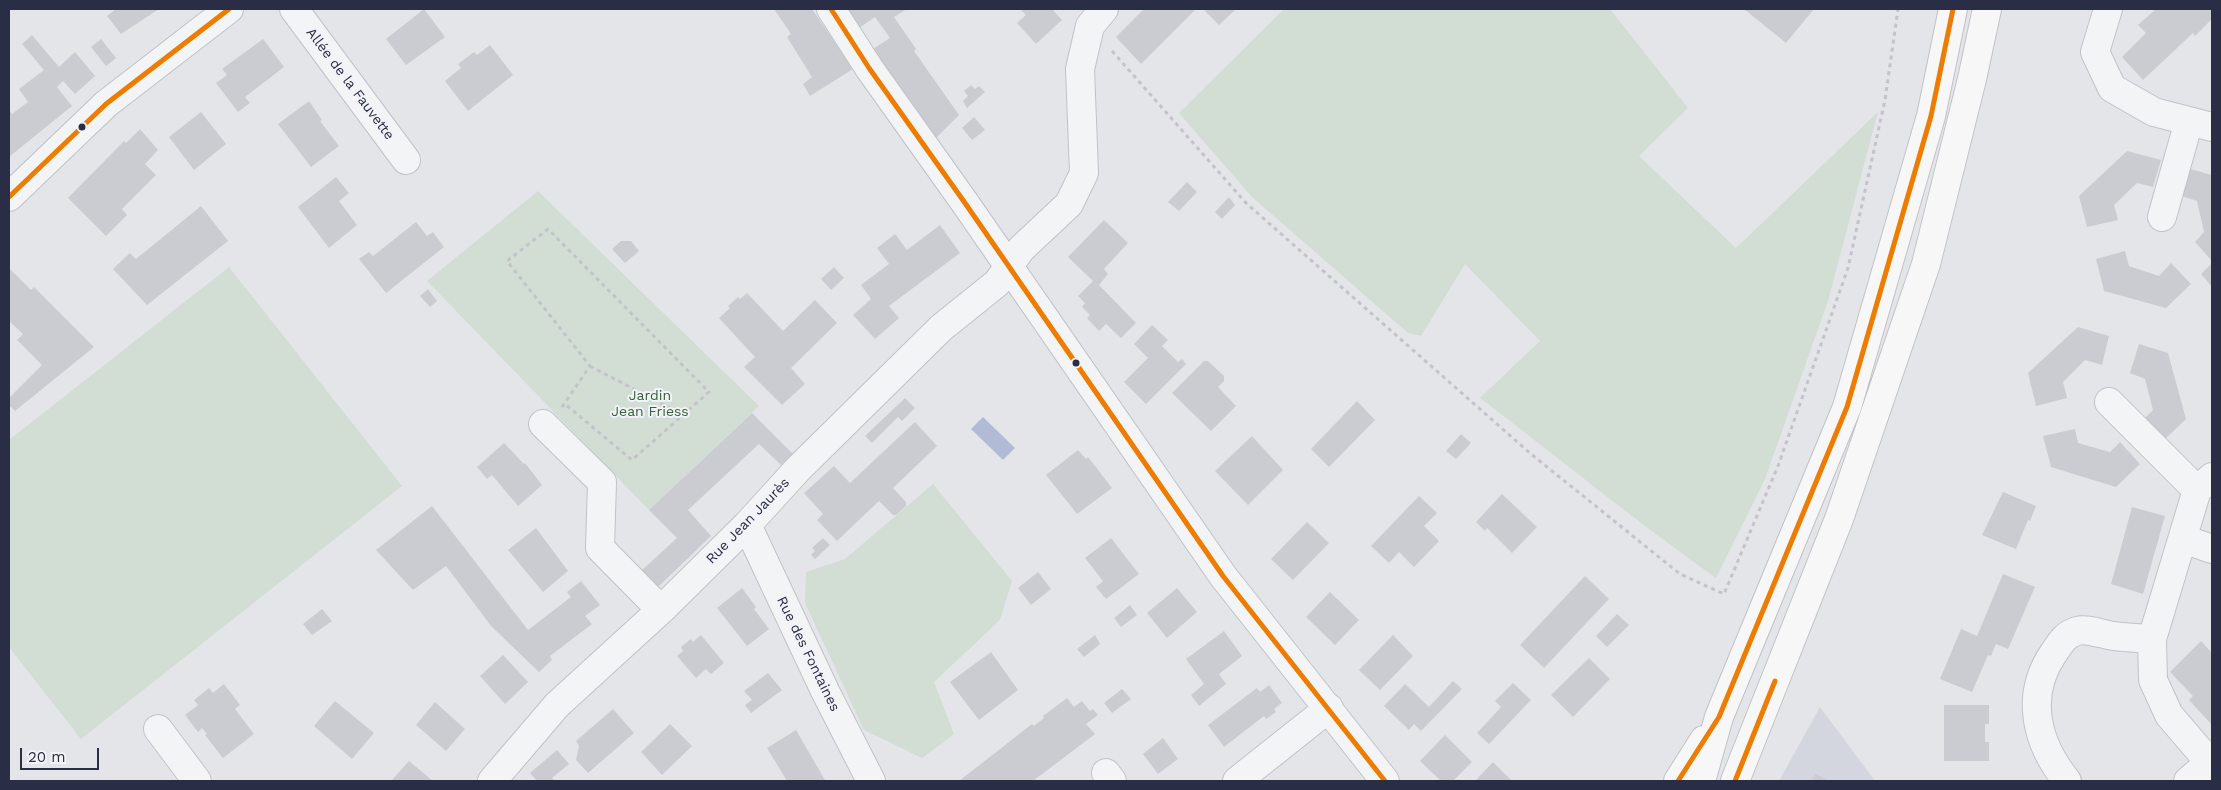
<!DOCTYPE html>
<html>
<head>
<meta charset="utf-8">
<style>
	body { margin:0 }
	#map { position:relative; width:2221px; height:790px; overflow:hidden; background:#e4e5e9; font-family:"Work Sans",sans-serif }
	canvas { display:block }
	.frame { position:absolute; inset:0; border:10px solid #292d45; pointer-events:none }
	.scale { position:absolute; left:20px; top:748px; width:79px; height:22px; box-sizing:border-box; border:2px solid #292d45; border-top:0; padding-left:6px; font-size:15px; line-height:18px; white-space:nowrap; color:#292d45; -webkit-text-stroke:4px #f2f3f8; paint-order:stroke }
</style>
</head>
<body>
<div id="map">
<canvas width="2221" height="790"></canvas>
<div class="frame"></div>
<div class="scale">20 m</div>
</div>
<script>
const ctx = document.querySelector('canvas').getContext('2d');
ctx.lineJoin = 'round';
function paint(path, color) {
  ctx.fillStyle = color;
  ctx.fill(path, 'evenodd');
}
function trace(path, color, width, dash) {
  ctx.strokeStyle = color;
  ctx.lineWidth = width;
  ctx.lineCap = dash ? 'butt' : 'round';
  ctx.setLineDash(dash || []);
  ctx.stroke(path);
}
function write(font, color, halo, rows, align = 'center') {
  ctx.font = font + ' "Work Sans",sans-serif';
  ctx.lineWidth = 4;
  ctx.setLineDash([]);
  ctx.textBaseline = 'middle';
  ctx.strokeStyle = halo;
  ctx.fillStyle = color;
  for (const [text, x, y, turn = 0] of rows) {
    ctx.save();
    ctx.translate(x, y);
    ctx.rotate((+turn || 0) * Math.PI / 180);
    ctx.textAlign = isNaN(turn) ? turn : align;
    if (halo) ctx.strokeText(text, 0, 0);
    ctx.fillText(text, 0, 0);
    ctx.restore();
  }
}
const built = new Path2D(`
	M1820,707L1875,781H1779Z`);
const green = new Path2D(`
	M1284,9H1610L1688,108L1639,156L1736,248L1878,112L1828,301L1765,479L1716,578C1635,521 1559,458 1480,398L1540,341L1465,264L1421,336L1408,333L1252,197L1179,113Z
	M538,191L759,406L649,510L427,281Z
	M229,267L402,486L81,739L9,647V440Z
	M933,484L1012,581L1000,620L934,682L954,734L922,758L864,730L805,603L806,572L845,559Z`);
const water = new Path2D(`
	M983,417L1015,448L1003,460L971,429Z`);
const building = new Path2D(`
	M116,9H159L121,34L107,16Z
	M424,9L445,37L406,65L386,39Z
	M774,9H812L853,69L810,96L803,84L812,77L787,37L791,34Z
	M845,9H907L894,17L916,49L914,51L959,115L936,138L873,49L890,38L875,17L859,28Z
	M1020,9H1052L1062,20L1036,44L1017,23L1026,15Z
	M1144,9H1196L1141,64L1116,37Z
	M1203,9H1236L1219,25Z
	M1744,9H1814L1786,43Z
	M2156,9H2212V19L2195,36L2193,33L2143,80L2122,57L2146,33L2138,25Z
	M32,35L59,67L75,52L95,76L75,94L63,81L57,87L72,106L9,157V110L12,114L28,102L19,89L44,70L22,44Z
	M101,39L116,58L106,66L91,47Z
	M263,39L284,67L245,97L250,103L238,112L216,83L227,75L222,69Z
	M490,45L513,75L468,111L445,81L461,68L458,64L474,52L477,55Z
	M971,85L975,89L979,86L985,92L967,108L963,101L968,96L964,91Z
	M309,101L322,120L320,121L339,146L311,167L278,124Z
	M201,112L226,144L194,170L169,137Z
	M974,117L985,130L972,140L962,128Z
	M140,129L158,150L145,164L156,175L122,209L127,215L106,236L68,198L124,141L126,143Z
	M2127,151L2161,160L2153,187L2137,183L2114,205L2118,220L2087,227L2079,196Z
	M2190,169L2212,175V261L2195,242L2204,232L2197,201L2182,196Z
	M336,177L349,193L339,201L357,225L329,248L298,207Z
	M1187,182L1197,192L1179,211L1168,202Z
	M1229,197L1235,205L1222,219L1215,212Z
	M201,206L228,241L147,305L113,269L130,253L136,259Z
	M1104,220L1128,243L1104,269L1108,274L1099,285L1136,323L1121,338L1106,324L1099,331L1087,318L1090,315L1082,307L1085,303L1078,296L1093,281L1068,257Z
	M416,222L427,236L433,232L444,247L386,293L359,259L369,252L373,256Z
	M940,225L960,253L889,306L899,318L875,339L853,315L871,299L861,285L889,264L877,248L895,234L907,250Z
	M621,241H631L639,251L625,263L612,249Z
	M2125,251L2129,266L2159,276L2171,263L2191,284L2166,308L2104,291L2096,259Z
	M2212,263V287L2201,274Z
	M834,267L844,278L831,290L821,279Z
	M9,268L31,290L34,287L94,347L15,411L9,405V398L42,365L17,340L23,334L9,321Z
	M428,289L437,301L430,307L420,296Z
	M747,293L783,331L815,300L837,323L791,368L805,384L782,405L744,367L755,357L719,318L730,308L728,306L738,297L740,299Z
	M1152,325L1168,340L1162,346L1178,362L1182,359L1186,364L1146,404L1124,382L1148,358L1134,344Z
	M2078,327L2109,336L2102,365L2085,360L2063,382L2067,398L2036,406L2028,373Z
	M2139,344L2168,353L2186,419L2163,441L2143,420L2153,410L2145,379L2130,373Z
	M1204,361H1208L1224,376V381L1218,387L1236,406L1211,431L1172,393Z
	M905,398L915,408L902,421L898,417L872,443L865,436Z
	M1357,401L1375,420L1329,467L1311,449Z
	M752,413L793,454L781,465L759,444L688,510L711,536L657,588L641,571L677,538L649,510Z
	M915,422L937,446L893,488L906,502V506L896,515H893L879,501L837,541L817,520L823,514L804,493L834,466L850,483Z
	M2075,429L2078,443L2110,452L2120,442L2140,464L2116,487L2051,467L2043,436Z
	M1461,434L1471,443L1456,459L1446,451Z
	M1252,436L1283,470L1248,505L1215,471Z
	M504,443L524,464L525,463L542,485L518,506L492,475L487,479L477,467Z
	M1078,450L1086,459L1088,457L1112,488L1077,514L1046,475Z
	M2003,492L2036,506L2030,521L2028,520L2016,549L1982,535Z
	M1502,494L1537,527L1512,553L1487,528L1485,531L1476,522Z
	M1419,496L1437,513L1424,526L1439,541L1414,567L1399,552L1389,563L1371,546Z
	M432,506L528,630L571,597L567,592L581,581L600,605L585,616L592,624L550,656L552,660L539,672L491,626L446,566L413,590L376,550Z
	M2132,507L2165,516L2143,594L2111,584Z
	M1307,522L1329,543L1293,580L1271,559Z
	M536,528L568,571L543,592L508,550Z
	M823,538L830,545L815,559L811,555L815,551L812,548Z
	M1111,538L1139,574L1106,599L1096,587L1103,581L1085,558Z
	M1038,572L1051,589L1031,605L1018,588Z
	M2003,574L2035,587L2008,649L1996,644L1991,656L1988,655L1972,692L1940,679L1961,629L1977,636Z
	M1585,576L1609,599L1544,668L1520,645Z
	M742,588L756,607L754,609L769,629L747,646L717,608Z
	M1177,588L1197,612L1167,638L1147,613Z
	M1330,592L1359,620L1335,645L1306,617Z
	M1130,605L1137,615L1121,627L1114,618Z
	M322,609L332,621L312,635L303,624Z
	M1617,614L1629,625L1607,647L1596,636Z
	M1224,631L1242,656L1219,674L1226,684L1199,706L1191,695L1204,684L1186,659Z
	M701,635L724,663L711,674L706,669L696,678L677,656L683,651L681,647L691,639L693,642Z
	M1095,635L1100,644L1084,657L1077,649Z
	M1393,635L1413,656L1380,690L1359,670Z
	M2201,641L2212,653V725L2189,700L2193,696L2170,672Z
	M991,652L1018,690L979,720L950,682Z
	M503,655L528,682L505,704L480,676Z
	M1589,658L1610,679L1573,717L1551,695Z
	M768,673L782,690L751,713L745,705L752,700L744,691Z
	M1453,681L1462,689L1421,731L1414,724L1409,730L1384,706L1405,684L1429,707Z
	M1513,683L1531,700L1489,744L1477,733L1501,707L1495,701Z
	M224,684L240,705L235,709L254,734L223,758L205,735L207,734L202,728L198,732L185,715L198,705L194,700L209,688L213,693Z
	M1269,685L1282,703L1274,709L1276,712L1266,719L1264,716L1224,747L1208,725L1257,688L1260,692Z
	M1122,689L1131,699L1112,713L1104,703Z
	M1067,698L1074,707L1082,701L1090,711L1093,709L1098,715L1086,724L1095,734L1033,781H959L1032,724L1034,726L1044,718L1043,716Z
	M335,701L374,733L352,759L314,726Z
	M435,702L465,729L446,751L416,725Z
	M1944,705H1989V724H1985V742H1989V761H1944Z
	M613,709L634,733L588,773L576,760L579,746L576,741Z
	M670,724L692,746L662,775L641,752Z
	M796,730L825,780L822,781H787L767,748Z
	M1445,735L1472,762L1453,781H1441L1420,761Z
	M1163,738L1178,759L1158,774L1143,754Z
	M557,750L569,764L552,778L555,781H537L530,773Z
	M409,761L433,781H391Z
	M1493,762L1512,781H1475Z
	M1815,774L1830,781H1812Z`);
const path = new Path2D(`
	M1112,51L1246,203L1531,454L1680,574L1724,594L1778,466L1848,268L1885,100L1898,9
	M590,366L683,415
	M562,407L590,366L507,261L548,229L709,392L632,460L565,404`);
const minor = new Path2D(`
	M294,9L406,160
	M831,9L869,68L965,203L1223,576L1385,781
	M2108,9L2095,52L2112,88L2154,112L2212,127
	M9,197L106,104L229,9
	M2162,217L2189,121
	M2109,402L2197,490
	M543,424L602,482L600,548L661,610
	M2212,477L2197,490L2152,639L2153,680L2169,715L2212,765
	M747,525L825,691L871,781
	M2183,539L2212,549
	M158,729L197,781
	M1106,773L1112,781
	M492,781L557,705L661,610L747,525L798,469L941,328L997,283L1021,249L1069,204L1084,173L1080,69L1090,26L1104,9
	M1237,781L1329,708
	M2067,781C2037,744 2024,697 2053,654C2060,644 2064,635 2077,631C2087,628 2104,635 2114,636C2127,638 2140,638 2152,639
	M2188,781L2210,762`);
const major = new Path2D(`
	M1678,781L1704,740
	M1701,781L1719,717L1847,407L1931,116L1953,9
	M1735,781L1839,519L1926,264L1972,79L1987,9`);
const bus1 = new Path2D(`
	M831,9L869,68L965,203L1223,576L1385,781
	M9,197L106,104L229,9
	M1678,781L1719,717L1847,407L1931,116L1953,9
	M1735,781L1775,681`);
const markers = [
	[82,127,4.5,"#292d45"],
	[1076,363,4.5,"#292d45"]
];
const streetNames = [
	["Allée de la Fauvette",350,84,53],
	["Rue Jean Jaurès",748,521,-46],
	["Rue des Fontaines",808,654,64]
];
const parkNames = [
	["Jardin",650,396],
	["Jean Friess",650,412]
];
paint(built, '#d4d6df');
paint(green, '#d2ddd4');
paint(water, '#b1bbd6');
paint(building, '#cbccd2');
trace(minor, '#c1c2c7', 30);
trace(major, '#c0c2c7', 30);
trace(path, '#c3c3c9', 3, [4, 4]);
trace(minor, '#f3f4f6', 28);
trace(major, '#f7f7f7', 28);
trace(bus1, '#ee7c00', 5);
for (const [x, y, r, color] of markers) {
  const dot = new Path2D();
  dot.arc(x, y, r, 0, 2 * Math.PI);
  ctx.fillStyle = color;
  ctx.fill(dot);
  trace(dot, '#f2f3f8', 2);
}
write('14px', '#292d45', '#f2f3f8', streetNames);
write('14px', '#356236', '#f2f3f8', parkNames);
</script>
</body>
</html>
